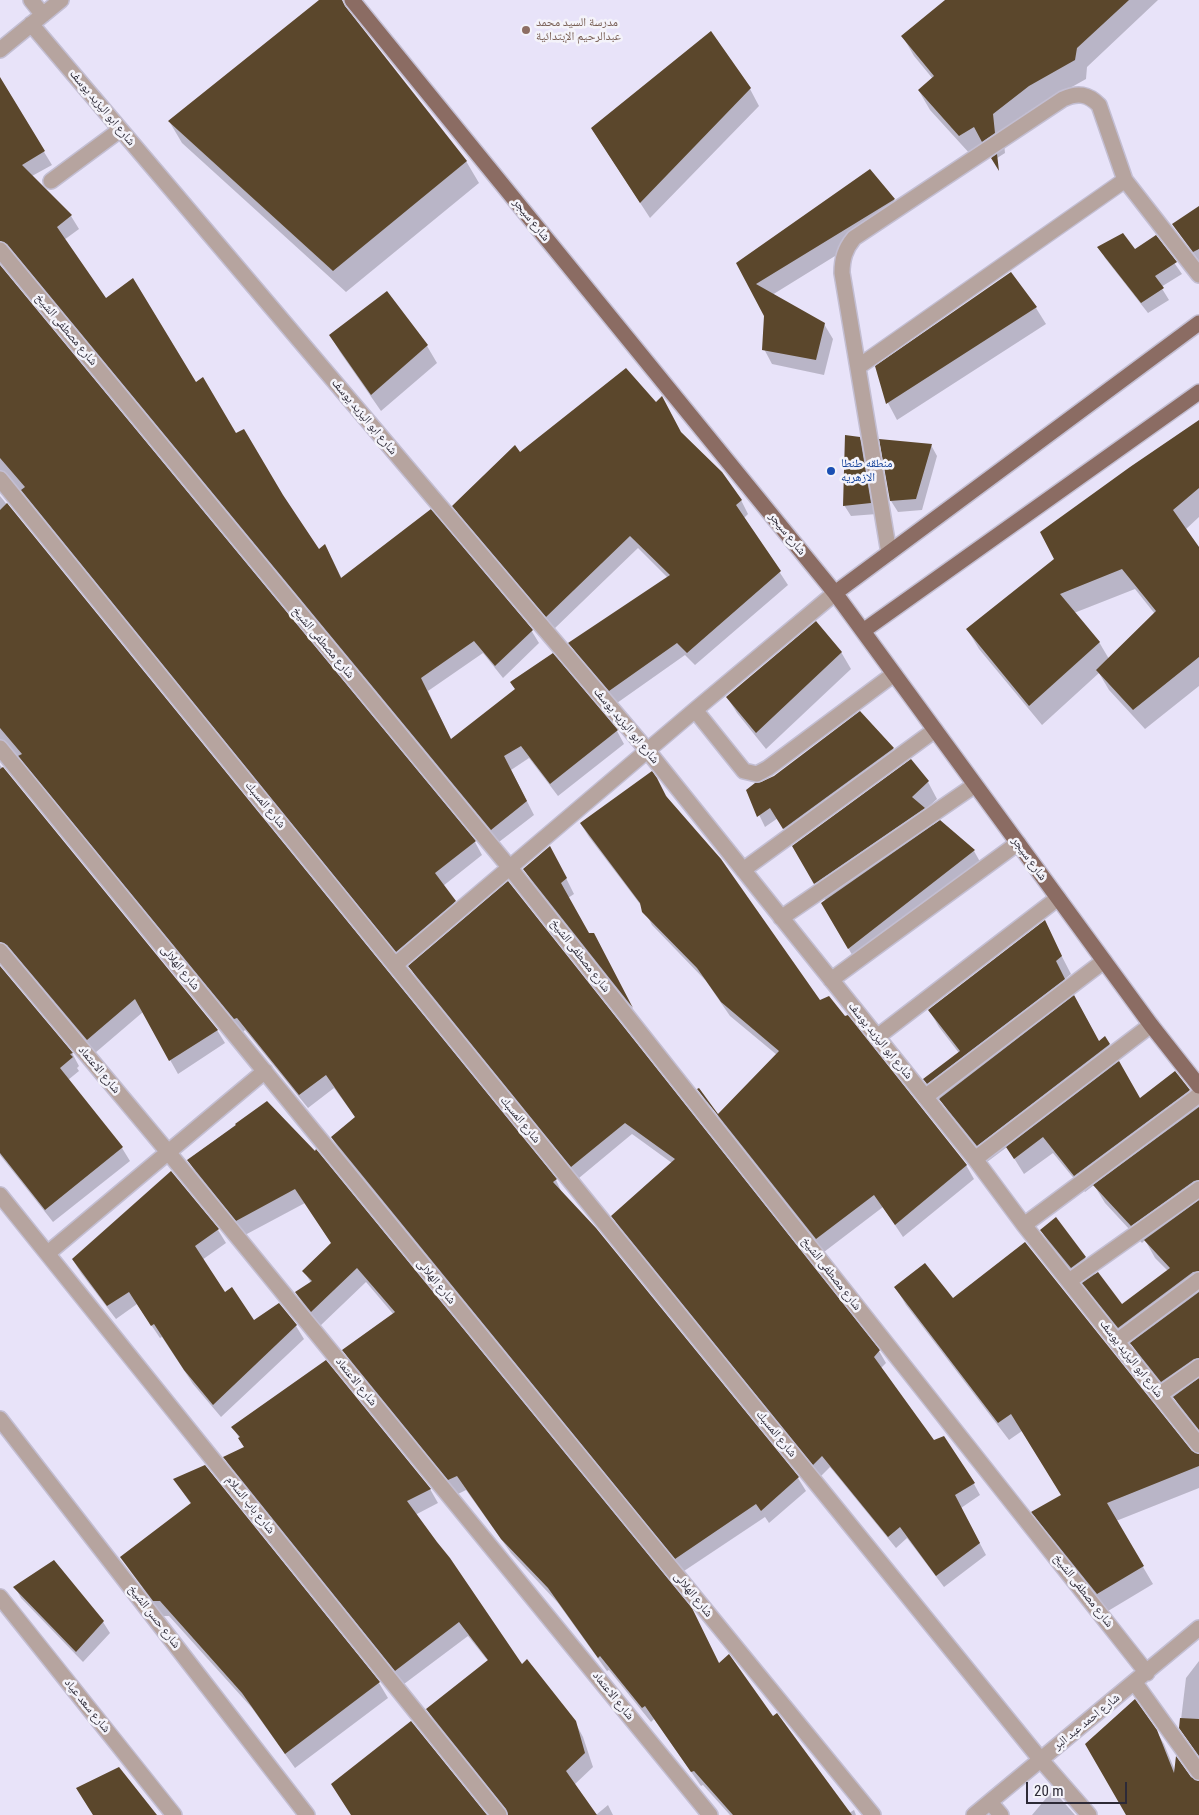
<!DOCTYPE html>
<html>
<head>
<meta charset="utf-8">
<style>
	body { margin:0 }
	#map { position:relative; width:1199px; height:1815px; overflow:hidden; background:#e8e3f9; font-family:"Roboto Condensed",sans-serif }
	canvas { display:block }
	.scale { position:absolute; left:1026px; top:1782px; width:101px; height:22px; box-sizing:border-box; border:2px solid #2d2a37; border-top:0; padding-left:6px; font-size:15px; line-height:18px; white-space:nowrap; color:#2d2a37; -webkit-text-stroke:4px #f4f3fa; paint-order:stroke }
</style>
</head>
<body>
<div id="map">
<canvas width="1199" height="1815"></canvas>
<div class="scale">20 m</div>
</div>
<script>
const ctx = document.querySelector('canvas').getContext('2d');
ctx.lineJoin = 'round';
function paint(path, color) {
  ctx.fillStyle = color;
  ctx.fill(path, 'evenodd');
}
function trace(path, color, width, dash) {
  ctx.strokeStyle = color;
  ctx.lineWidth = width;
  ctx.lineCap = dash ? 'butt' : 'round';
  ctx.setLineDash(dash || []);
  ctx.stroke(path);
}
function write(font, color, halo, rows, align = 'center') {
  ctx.font = font + ' "Roboto Condensed","Noto Naskh Arabic",sans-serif';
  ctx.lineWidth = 5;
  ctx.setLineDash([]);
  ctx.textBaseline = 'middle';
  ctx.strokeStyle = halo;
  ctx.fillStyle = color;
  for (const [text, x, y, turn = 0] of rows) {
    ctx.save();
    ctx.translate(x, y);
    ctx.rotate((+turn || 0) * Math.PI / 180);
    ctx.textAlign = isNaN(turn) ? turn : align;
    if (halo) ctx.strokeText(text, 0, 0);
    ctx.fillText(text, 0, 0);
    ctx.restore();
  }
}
const shadow = new Path2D(`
	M321,0H339L466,161L479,183L346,292L182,143L169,121Z
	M947,0H1158L1087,67L1086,79L1040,105L1003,133L1005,153L994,160L986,146L971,155L930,110L919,91L933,79L914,56L903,37Z
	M0,80L52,165L32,176L71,216L79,229L64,240L106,299L196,384L282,496L318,551L332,559L342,579L531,630L539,643L503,678L483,653L428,691L451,740L516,690L511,683L617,731L624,744L558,796L529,758L511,770L534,815L499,842L16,257L7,253L0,258Z
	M750,89L759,106L650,218L592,129Z
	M869,171L894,200L903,214L772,295L824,324L833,339L824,375L772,364L764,349L765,315L738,263Z
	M1199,207V261L1173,225Z
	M1156,237L1182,274L1161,287L1169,300L1148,313L1105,258L1099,247L1134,251Z
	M0,267L475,842L482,855L443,886L463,915L404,964L16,486L11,483L0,487Z
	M1010,273L1036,308L1046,324L897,420L888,403L877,367Z
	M387,293L427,346L437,363L381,411L340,352L330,335Z
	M1199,422V517L1185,530L1199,549V686L1145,729L1109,690L1099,673L1042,725L979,649L967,629L1055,560ZM1135,589L1155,614L1109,659L1099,642L1074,613Z
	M681,434L741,500L748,514L744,518L788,585L695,665L685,655L617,703L578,656L570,643L668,578L638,548L554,629L461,519L454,506L520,454Z
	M859,438L866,449L877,514L851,516L844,505Z
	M881,440L931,445L937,456L922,510L898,512L891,501Z
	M0,496L556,1180L562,1193L798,1478L806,1491L769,1523L765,1517L684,1571L340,1151L332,1138L356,1118L334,1088L308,1108L245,1030L243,1032L12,752L0,756Z
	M841,652L851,669L766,749L737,713L727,697Z
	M860,712L893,749L899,760L790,840L778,818L765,827L747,790L774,777Z
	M0,765L217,1030L225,1043L178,1074L143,1012L95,1053L16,958L7,954L0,959Z
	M656,778L668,799L820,1002L966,1165L974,1179L903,1237L883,1207L824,1252L706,1102L698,1089L717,1116L777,1055L730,1016L706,981L652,925L643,908L589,837L581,824Z
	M928,782L937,799L925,810L934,826L974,851L983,867L858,965L822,903L825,900L794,846Z
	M558,862L574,894L568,898L588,934H594L635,1014L533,884L524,869Z
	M508,883L879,1351L886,1363L880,1369L934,1441L974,1484L980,1495L961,1508L986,1555L944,1587L907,1538L896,1548L830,1467L821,1476L620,1229L613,1217L672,1163L632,1134L579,1178L416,978L410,966Z
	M1044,922L1071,974L1065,979L1099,1042L1105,1037L1140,1100L1189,1091L1199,1107V1433L1184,1415L1174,1397L1172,1399L1142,1361L1132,1344L1129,1345L1094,1301L1086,1288L1084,1289L1054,1252L1041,1230L1055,1219L1085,1258L1095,1275L1122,1305L1168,1271L1155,1258L1145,1240L1142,1243L1105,1203L1094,1185L1085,1192L1053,1153L1024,1174L1007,1147L987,1162L950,1115L940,1098L937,1100L934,1095L924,1079L959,1053L939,1027L929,1010Z
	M0,968L72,1053L79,1066L77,1068L79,1071L68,1080L122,1148L130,1161L53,1222L0,1155Z
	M267,1102L719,1664L772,1718L849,1813L854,1810L856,1815H730L703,1785L701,1786L654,1719L651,1722L609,1670L607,1671L558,1603L511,1553L466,1490L458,1494L352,1364L343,1350L394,1315L366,1282L320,1326L305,1307L296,1293L311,1283L304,1271L332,1244L305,1203L245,1235L197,1175L188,1160Z
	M171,1173L218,1230L226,1243L202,1260L224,1294L253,1322L296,1326L304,1339L221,1417L193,1384L162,1337L160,1338L137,1304L116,1319L81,1273L73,1260Z
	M896,1288L953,1300L1191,1452L1199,1455V1488L1116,1521L1153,1584L1108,1611L1043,1530L1033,1512L1063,1496L1022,1431L1009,1440L906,1305Z
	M233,1427L430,1489L438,1503L415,1515L521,1666L575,1722L583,1737L593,1767L574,1785L596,1815H509L435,1723L427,1709L488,1661L468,1636L404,1684L232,1471L224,1457L245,1448Z
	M205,1466L379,1683L388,1698L295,1768L252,1708L169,1616H163L131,1572L122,1558L191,1504L175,1480Z
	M54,1562L103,1622L110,1633L83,1662L21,1598L15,1587Z
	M1199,1661V1757L1180,1728L1186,1678Z
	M1156,1731L1164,1744L1176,1773L1199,1782V1815H1127Z
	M1053,1790L1075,1815H1032Z
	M608,1805L613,1815H596Z`);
const building = new Path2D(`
	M319,0H342L345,6L467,161L333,271L168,121Z
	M945,0H1129L1077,48L1075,60L1029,86L993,114L995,133L982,142L974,127L959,136L918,90L934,76L901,36Z
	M711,31L751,88L640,203L591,128Z
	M0,77L45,151L22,165L72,215L57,227L106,298L133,278L196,382L203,377L236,433L244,429L283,495L319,549L325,544L341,578L431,509L533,630L495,666L474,641L421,678L451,739L515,689L510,682L553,653L618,730L550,784L521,746L504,756L527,801L491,830L7,244L0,241Z
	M997,154L999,171L991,158Z
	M870,169L895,199L756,284L825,323L816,360L762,350L764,316L736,263Z
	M1199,206V249L1193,252L1172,224Z
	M1123,233L1135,249L1156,235L1177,262L1155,276L1164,288L1141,303L1097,247Z
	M0,265L476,841L435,873L456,901L396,952L21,490L25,487L0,458Z
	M1011,272L1037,307L886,404L875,366Z
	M387,291L428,345L371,395L329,335Z
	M626,368L656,402L662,396L681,432L722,472L742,500L736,505L781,571L687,653L677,643L609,691L568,643L670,575L630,536L546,617L452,506L515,445L520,452Z
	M1199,420V488L1173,510L1199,547V657L1133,710L1096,670L1156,611L1122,569L1060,594L1100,642L1029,706L966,629L1054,559L1040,532L1130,467Z
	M845,435L860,437L871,503L843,506Z
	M879,439L932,444L916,499L890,501Z
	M7,503L557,1179L553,1182L596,1228L799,1477L761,1511L756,1504L675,1559L331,1137L355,1117L326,1075L299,1095L237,1018L234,1019L18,756L22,754L0,728V510Z
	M816,621L842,652L756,733L726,697Z
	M860,711L894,748L783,829L770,808L757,817L746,790L755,783L761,782L774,776Z
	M911,759L929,781L912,797L925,808L814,884L792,846Z
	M3,767L218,1030L169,1061L135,999L87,1040L7,945L0,942V769Z
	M652,771L657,778L666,796L721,859L820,1000L829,996L845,1016L848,1015L967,1165L895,1225L874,1195L816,1239L697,1089L699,1088L718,1114L779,1051L721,1002L697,968L642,912L640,903L580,823Z
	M940,820L975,850L848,949L821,903Z
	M550,846L567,878L561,883L589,933H594L633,1008L523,869Z
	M508,881L880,1350L874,1357L934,1440L944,1436L975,1483L955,1495L980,1543L936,1576L900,1527L888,1537L822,1456L813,1465L611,1216L675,1159L625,1123L571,1167L408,966Z
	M1045,920L1062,956L1056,961L1065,979L927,1084L923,1079L960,1051L928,1010Z
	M0,966L73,1053L70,1054L73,1057L60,1068L123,1147L45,1210L0,1153Z
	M1074,995L1099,1041L1105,1036L1110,1044L977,1146L939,1099Z
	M1119,1061L1140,1098L1175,1071L1190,1090L1074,1176L1043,1137L1014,1159L1006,1147Z
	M267,1101L315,1151L316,1149L692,1608L719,1663L729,1654L773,1716L777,1713L852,1815H733L694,1771L691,1772L645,1706L642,1708L600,1656L598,1658L548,1588L501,1539L457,1476L448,1480L342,1350L395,1312L357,1268L311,1312L295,1292L312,1281L302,1271L331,1243L295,1189L236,1221L187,1160L236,1125L235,1124Z
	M1199,1107V1180L1194,1181L1131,1226L1093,1185Z
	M171,1171L219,1229L195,1246L225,1292L232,1287L254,1320L279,1303L297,1325L213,1405L184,1370L154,1324L151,1326L129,1292L107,1306L72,1259Z
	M1199,1200V1271L1193,1272L1118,1328L1082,1283L1098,1272L1122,1304L1170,1268L1144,1240Z
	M1056,1217L1086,1257L1071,1268L1040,1230Z
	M1025,1242L1192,1451L1199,1454V1466L1107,1503L1144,1566L1097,1594L1031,1512L1061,1495L1011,1414L998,1423L894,1287L925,1263L953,1298Z
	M1199,1292V1358L1194,1359L1161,1382L1130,1343Z
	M326,1360L431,1489L407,1501L437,1542L450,1558L522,1664L527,1659L576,1721L585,1753L566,1771L597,1815H508L506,1809L426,1709L488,1660L459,1622L395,1671L223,1457L244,1447L238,1438L240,1437L231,1427Z
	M1199,1378V1430L1173,1397Z
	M205,1465L380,1682L285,1754L242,1693L160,1601H153L120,1557L191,1503L173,1479Z
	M54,1560L104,1621L76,1652L13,1587Z
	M1135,1699L1157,1730L1174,1773L1176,1756L1191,1777L1199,1781V1815H1126L1085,1744Z
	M1180,1718L1199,1719V1756L1179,1728Z
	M411,1721L487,1815H351L331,1784Z
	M119,1767L157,1815H93L76,1788Z`);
const minor = new Path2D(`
	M31,0L43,15
	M31,24L647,750L975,1159L1024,1225L1199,1445
	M0,50L61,0
	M51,181L120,130
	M0,250L510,868L1147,1673
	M858,367L1125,180
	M0,479L1041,1760L1089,1815
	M889,553L842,273C842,259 845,249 854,238L1063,99C1078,92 1088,94 1099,105L1125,180L1199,275
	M695,710L744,771L757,774L768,768L894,674
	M0,748L873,1815
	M743,870L935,730
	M781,918L975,785
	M0,951L168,1152L710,1815
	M395,965L695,710L835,593
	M831,980L1018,843
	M877,1037L1058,898
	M925,1097L1104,961
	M975,1159L1151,1025
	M0,1195L499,1815
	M1024,1225L1199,1095
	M48,1253L265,1071
	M1069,1281L1199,1189
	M1117,1341L1199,1280
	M1159,1395L1199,1367
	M0,1419L307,1815
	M0,1597L174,1815
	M1135,1683L1199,1772
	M990,1802L1001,1815
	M974,1815L1199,1628`);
const major = new Path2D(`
	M352,0L835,593L1151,1025L1199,1086
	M835,593L1199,323
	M863,631L1199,392`);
const markers = [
	[526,30,5,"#8d6e63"],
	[831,471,5,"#1a4fb4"]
];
const educationNames = [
	["مدرسة السيد محمد",536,23],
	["عبدالرحيم الإبتدائية",536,37]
];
const streetNames = [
	["شارع ابو اليزيد يوسف",102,108,50],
	["شارع سيجر",531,220,51],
	["شارع مصطفى الشيخ",66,330,50],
	["شارع ابو اليزيد يوسف",364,417,50],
	["شارع سيجر",787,534,51],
	["شارع مصطفى الشيخ",323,643,50],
	["شارع ابو اليزيد يوسف",626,726,50],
	["شارع المسبك",265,805,51],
	["شارع سيجر",1029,859,54],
	["شارع مصطفى الشيخ",580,956,52],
	["شارع الهلالى",180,968,51],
	["شارع ابو اليزيد يوسف",880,1041,51],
	["شارع الاعتماد",99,1070,50],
	["شارع المسبك",520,1120,51],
	["شارع مصطفى الشيخ",831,1274,52],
	["شارع الهلالى",436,1282,51],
	["شارع ابو اليزيد يوسف",1131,1359,52],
	["شارع الاعتماد",356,1382,51],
	["شارع المسبك",776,1434,51],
	["شارع باب السلام",250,1505,51],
	["شارع مصطفى الشيخ",1083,1591,52],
	["شارع الهلالى",693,1595,51],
	["شارع حسن الشيخ",154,1617,52],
	["شارع الاعتماد",613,1696,51],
	["شارع سعد عياد",87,1706,51],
	["شارع احمد عبد البر",1087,1722,-39]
];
const transitNames = [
	["منطقه طنطا",841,464],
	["الازهريه",841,478]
];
paint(shadow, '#0003');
paint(building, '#5b472c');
trace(minor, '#c3bed2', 18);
trace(major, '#c3bed2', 18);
trace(minor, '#b6a49f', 15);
trace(major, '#8b6c63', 15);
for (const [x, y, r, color] of markers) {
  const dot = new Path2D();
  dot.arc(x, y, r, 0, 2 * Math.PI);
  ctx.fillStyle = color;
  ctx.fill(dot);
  trace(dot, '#f4f3fa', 2);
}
write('12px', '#785e54', '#f4f3fa', educationNames, 'left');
write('12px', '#2d2a37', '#f4f3fa', streetNames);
write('12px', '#164399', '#f4f3fa', transitNames, 'left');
</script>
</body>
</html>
